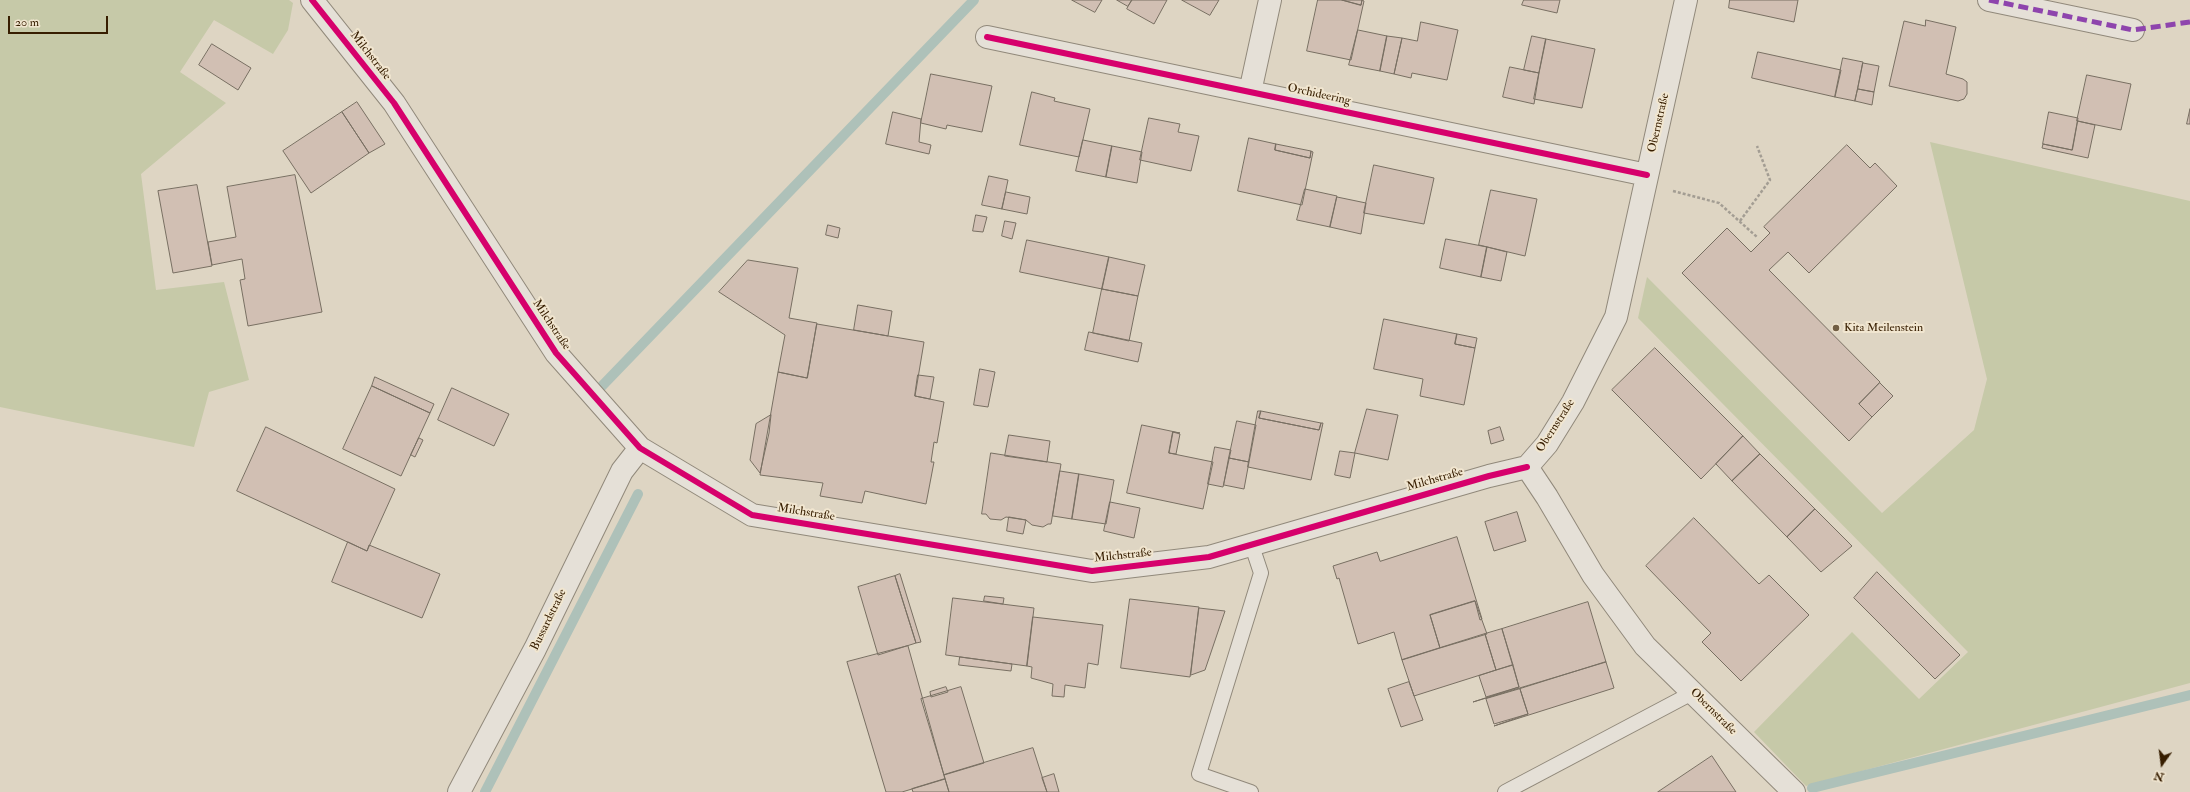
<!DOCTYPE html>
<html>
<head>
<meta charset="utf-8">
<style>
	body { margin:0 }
	#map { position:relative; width:2190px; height:792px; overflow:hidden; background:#ded5c3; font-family:"IM FELL Double Pica",serif }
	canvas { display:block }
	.north { position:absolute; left:2142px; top:744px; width:40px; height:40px; -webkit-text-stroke:3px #f1e6d0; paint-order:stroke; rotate:194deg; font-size:11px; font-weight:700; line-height:16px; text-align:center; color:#371e00 }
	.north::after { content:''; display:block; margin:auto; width:14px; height:18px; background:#371e00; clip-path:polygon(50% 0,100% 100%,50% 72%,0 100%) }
	.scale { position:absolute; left:8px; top:16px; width:100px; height:18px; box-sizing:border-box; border:2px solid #371e00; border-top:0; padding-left:5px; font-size:12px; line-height:14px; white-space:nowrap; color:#371e00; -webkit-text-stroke:3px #f1e6d0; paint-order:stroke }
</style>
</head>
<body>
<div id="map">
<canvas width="2190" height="792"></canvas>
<div class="north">N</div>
<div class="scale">20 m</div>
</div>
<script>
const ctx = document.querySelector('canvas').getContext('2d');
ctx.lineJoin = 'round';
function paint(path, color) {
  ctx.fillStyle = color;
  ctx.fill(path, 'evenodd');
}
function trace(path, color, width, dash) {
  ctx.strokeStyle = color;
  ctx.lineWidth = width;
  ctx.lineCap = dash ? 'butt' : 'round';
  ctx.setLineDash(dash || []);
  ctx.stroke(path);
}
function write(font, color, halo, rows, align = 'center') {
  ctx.font = font + ' "IM FELL Double Pica",serif';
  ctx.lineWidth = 4;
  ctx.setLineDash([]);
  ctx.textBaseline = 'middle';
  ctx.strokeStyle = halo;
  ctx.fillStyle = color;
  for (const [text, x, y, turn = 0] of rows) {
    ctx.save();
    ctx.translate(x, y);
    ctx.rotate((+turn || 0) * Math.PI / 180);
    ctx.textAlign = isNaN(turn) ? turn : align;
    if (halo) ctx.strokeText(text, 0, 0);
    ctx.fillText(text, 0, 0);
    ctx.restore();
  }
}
const green = new Path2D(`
	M0,0H289L293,3L288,30L273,54L214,20L180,72L226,103L141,174L156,290L224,282L249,380L209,392L194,447L0,407Z
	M1930,142L2190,201V683L1806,786L1754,732L1852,632L1919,699L1968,652L1638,318L1647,277L1882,513L1974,430L1987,379Z`);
const stream = new Path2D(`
	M602,386L974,0
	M1812,788L2190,695
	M485,792L638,494`);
const building = new Path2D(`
	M1072,0H1102L1095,12Z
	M1117,0H1132L1128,6Z
	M1132,0H1167L1154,24L1127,9Z
	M1182,0H1219L1210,15Z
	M1318,0H1342L1361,5L1362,0L1364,1L1351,60L1307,51Z
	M1342,0H1362L1361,5Z
	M1524,0H1560L1557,13L1522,5Z
	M1730,0H1798L1794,22L1729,8Z
	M1926,20L1956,27L1946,74L1963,79L1967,82V94L1964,99L1958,101L1889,86L1904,21L1925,26Z
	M1421,22L1458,30L1447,80L1412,73L1411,78L1394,74L1402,38L1417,41Z
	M1358,30L1387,36L1380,71L1349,65Z
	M1387,36L1402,38L1394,74L1380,71Z
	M1532,36L1546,39L1539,73L1524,70Z
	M1546,39L1595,49L1582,108L1534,99Z
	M212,44L251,68L238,90L199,65Z
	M1758,52L1841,70L1835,97L1752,78Z
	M1843,58L1863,62L1855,101L1835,97Z
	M1863,63L1879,66L1874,92L1858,89Z
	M1510,67L1539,73L1534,104L1503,97Z
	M931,74L992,86L982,132L947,125L946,129L921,123Z
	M2087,75L2131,84L2121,130L2077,121Z
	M1858,89L1874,92L1872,105L1855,101Z
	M1032,92L1055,98L1054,101L1090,109L1079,157L1020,145Z
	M357,102L385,144L369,153L342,112Z
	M2190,109V124H2187Z
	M342,112L369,153L311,193L283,151Z
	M893,112L921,119L919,142L931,145L929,154L886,144Z
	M2049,112L2078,118L2072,150L2043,144Z
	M1149,118L1180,124L1178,132L1199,136L1191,171L1140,160Z
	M2078,121L2095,125L2088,158L2042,148L2043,144L2072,150Z
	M1249,138L1276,144L1275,150L1310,158L1311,151L1313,152L1302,205L1238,191Z
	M1083,140L1112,146L1106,177L1076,171Z
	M1276,144L1311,151L1310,158L1275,150Z
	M1847,145L1870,168L1875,163L1897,186L1809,273L1788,252L1769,270L1880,382L1859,404L1872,417L1849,441L1682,273L1727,228L1751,252L1770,233L1764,227Z
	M1112,146L1142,152L1137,183L1106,177Z
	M1374,165L1434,178L1424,224L1364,213Z
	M295,175L322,312L248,326L240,280L245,279L242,259L212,265L208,242L236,237L227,187Z
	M989,176L1008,180L1002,209L982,205Z
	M197,185L212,266L173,273L158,191Z
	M1305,189L1337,196L1330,227L1297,220Z
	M1491,190L1537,199L1525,256L1479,245Z
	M1006,192L1030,197L1027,214L1002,209Z
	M1337,197L1366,203L1361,234L1330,227Z
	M976,215L987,217L983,232L973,231Z
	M1005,221L1016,223L1012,239L1002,236Z
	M828,225L840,228L838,238L826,235Z
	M1446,239L1487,247L1481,277L1440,268Z
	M1027,240L1109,257L1102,289L1020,272Z
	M1487,247L1507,252L1501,281L1481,277Z
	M1109,257L1145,265L1138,296L1102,289Z
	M748,260L798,268L789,318L817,323L807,378L778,372L785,335L719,292Z
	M1102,289L1138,296L1129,341L1093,333Z
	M858,305L892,311L888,336L854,330Z
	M1384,319L1457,334L1455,344L1475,348L1464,405L1420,396L1423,379L1374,369Z
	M817,324L924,342L915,396L944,402L937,443L934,442L931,462H934L926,504L865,491L862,503L820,496L823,483L760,475L778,372L807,378Z
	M1089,332L1142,343L1138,362L1085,350Z
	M1457,334L1477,338L1475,348L1455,344Z
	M1655,348L1743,436L1701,479L1612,390Z
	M980,369L995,372L988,407L974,405Z
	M918,375L934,377L930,399L915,396Z
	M375,377L434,404L430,413L372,386Z
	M1880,383L1893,396L1872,417L1859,404Z
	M372,386L430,413L401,476L343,449Z
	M452,388L509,414L494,446L438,420Z
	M1367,409L1398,415L1388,460L1355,453Z
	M1258,411H1261L1259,418L1319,430L1321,423H1323L1311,480L1248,467Z
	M1261,411L1321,423L1319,430L1259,418Z
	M771,415L769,433L760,473L750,460L756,424Z
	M1237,421L1256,425L1249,462L1229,458Z
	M1142,425L1180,433L1173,432L1169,453L1213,462L1203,509L1127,493Z
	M266,427L395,489L367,551L237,491Z
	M1500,427L1504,440L1491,444L1488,431Z
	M1173,432L1180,434L1176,454L1169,453Z
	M1009,435L1050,441L1047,462L1005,456Z
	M1743,436L1760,454L1732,481L1716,464Z
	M419,438L423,440L415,457L411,455Z
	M1215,447L1231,450L1223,487L1208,484Z
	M1340,451L1355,453L1350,478L1335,475Z
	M991,453L1061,464L1051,524H1048L1043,527L1032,525L1026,520L1006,517L1001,520L990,519L986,514H982Z
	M1760,454L1815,509L1787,537L1732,481Z
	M1229,458L1249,462L1244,489L1224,485Z
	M1060,471L1079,474L1072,519L1053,516Z
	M1079,474L1114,480L1106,524L1072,519Z
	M1110,502L1140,508L1134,538L1104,531Z
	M1815,509L1852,546L1821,572L1787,537Z
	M1517,512L1526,541L1494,551L1485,522Z
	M1009,517L1026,520L1023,534L1007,531Z
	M1694,518L1759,584L1769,575L1809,615L1741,681L1702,642L1711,633L1646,566Z
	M1457,537L1482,619L1480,620L1475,601L1430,615L1440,648L1402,660L1394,632L1358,644L1339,578L1337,579L1333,566L1377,552L1380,561Z
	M348,542L367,551L369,545L440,574L422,618L332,582Z
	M1877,572L1960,655L1935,679L1854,598Z
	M900,574L921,642L916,643L895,576Z
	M895,576L916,643L878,655L858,587Z
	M985,596L1004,598L1003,604L984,601Z
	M953,598L1034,608L1027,666L946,655Z
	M1130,599L1199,607L1190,677L1121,668Z
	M1475,601L1487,634L1440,648L1430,615Z
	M1588,602L1606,662L1473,702L1519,687L1502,629Z
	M1199,608L1225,611L1205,670L1191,675Z
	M1033,617L1103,625L1098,665L1088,663L1085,688L1065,685L1064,697L1052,696L1053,684L1031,678L1032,667L1027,666Z
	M1502,629L1513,665L1496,670L1485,634Z
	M1485,634L1496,670L1414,696L1402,660Z
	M908,646L945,779L902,792H886L847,662Z
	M960,657L1012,664L1011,671L959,665Z
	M1606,662L1614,688L1494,726L1528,714L1520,689Z
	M1513,665L1519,687L1486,697L1479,676Z
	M1409,682L1423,720L1401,727L1388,689Z
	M946,687L948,692L931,697L930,692Z
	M961,687L984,763L944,775L921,699Z
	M1520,689L1528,714L1494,724L1486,699Z
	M1033,748L1047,792H949L944,775Z
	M1712,756L1736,792H1658Z
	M1054,774L1059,792H1047L1042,778Z
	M945,779L949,792H913L912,789Z`);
const path = new Path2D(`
	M1673,191L1719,203L1757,237
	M1740,221L1770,180L1757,146`);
const lane = new Path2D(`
	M1251,792L1199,774L1261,573L1252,546
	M1505,792L1694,692`);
const street = new Path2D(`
	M312,0L394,103L556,353L640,448L752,515L1092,571L1209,557L1489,476L1527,467
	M1989,0L2133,30
	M987,37L1647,175
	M1250,92L1270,0
	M1527,467L1547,444L1573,402L1616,317L1686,0
	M1527,467L1547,497L1593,575L1645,646L1794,792
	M459,792L535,649L622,471L640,448`);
const quiet = new Path2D(`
	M1989,0L2133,30L2190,22`);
const cycleway = new Path2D(`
	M312,0L394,103L556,353L640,448L752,515L1092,571L1209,557L1489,476L1527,467
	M987,37L1647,175`);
const markers = [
	[1836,328,4,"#715e44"]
];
const streetNames = [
	["Milchstraße",370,56,52],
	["Orchideering",1319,95,12],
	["Obernstraße",1659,123,-77],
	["Milchstraße",551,325,56],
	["Obernstraße",1556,426,-57],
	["Milchstraße",1435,480,-16],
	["Milchstraße",806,513,9],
	["Milchstraße",1123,556,-6],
	["Bussardstraße",549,620,-64],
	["Obernstraße",1713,712,45]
];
const poiNames = [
	["Kita Meilenstein",1844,328]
];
paint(green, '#c6c9a8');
trace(stream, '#aec1b9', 10);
paint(building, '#d1bfb3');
trace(building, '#786f62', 1);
trace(lane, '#91897b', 16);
trace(street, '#91897b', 24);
trace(path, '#a39d93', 2.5, [3, 2]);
trace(lane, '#e5e0d7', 14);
trace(street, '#e5e0d7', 22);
trace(quiet, '#8e44ad', 5, [10, 5]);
trace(cycleway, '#d6006c', 6);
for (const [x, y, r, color] of markers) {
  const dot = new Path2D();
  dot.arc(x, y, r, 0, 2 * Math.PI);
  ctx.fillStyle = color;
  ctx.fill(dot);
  trace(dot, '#f1e6d0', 1.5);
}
write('12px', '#371e00', '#f1e6d0', streetNames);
write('12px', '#371e00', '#f1e6d0', poiNames, 'left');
</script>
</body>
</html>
